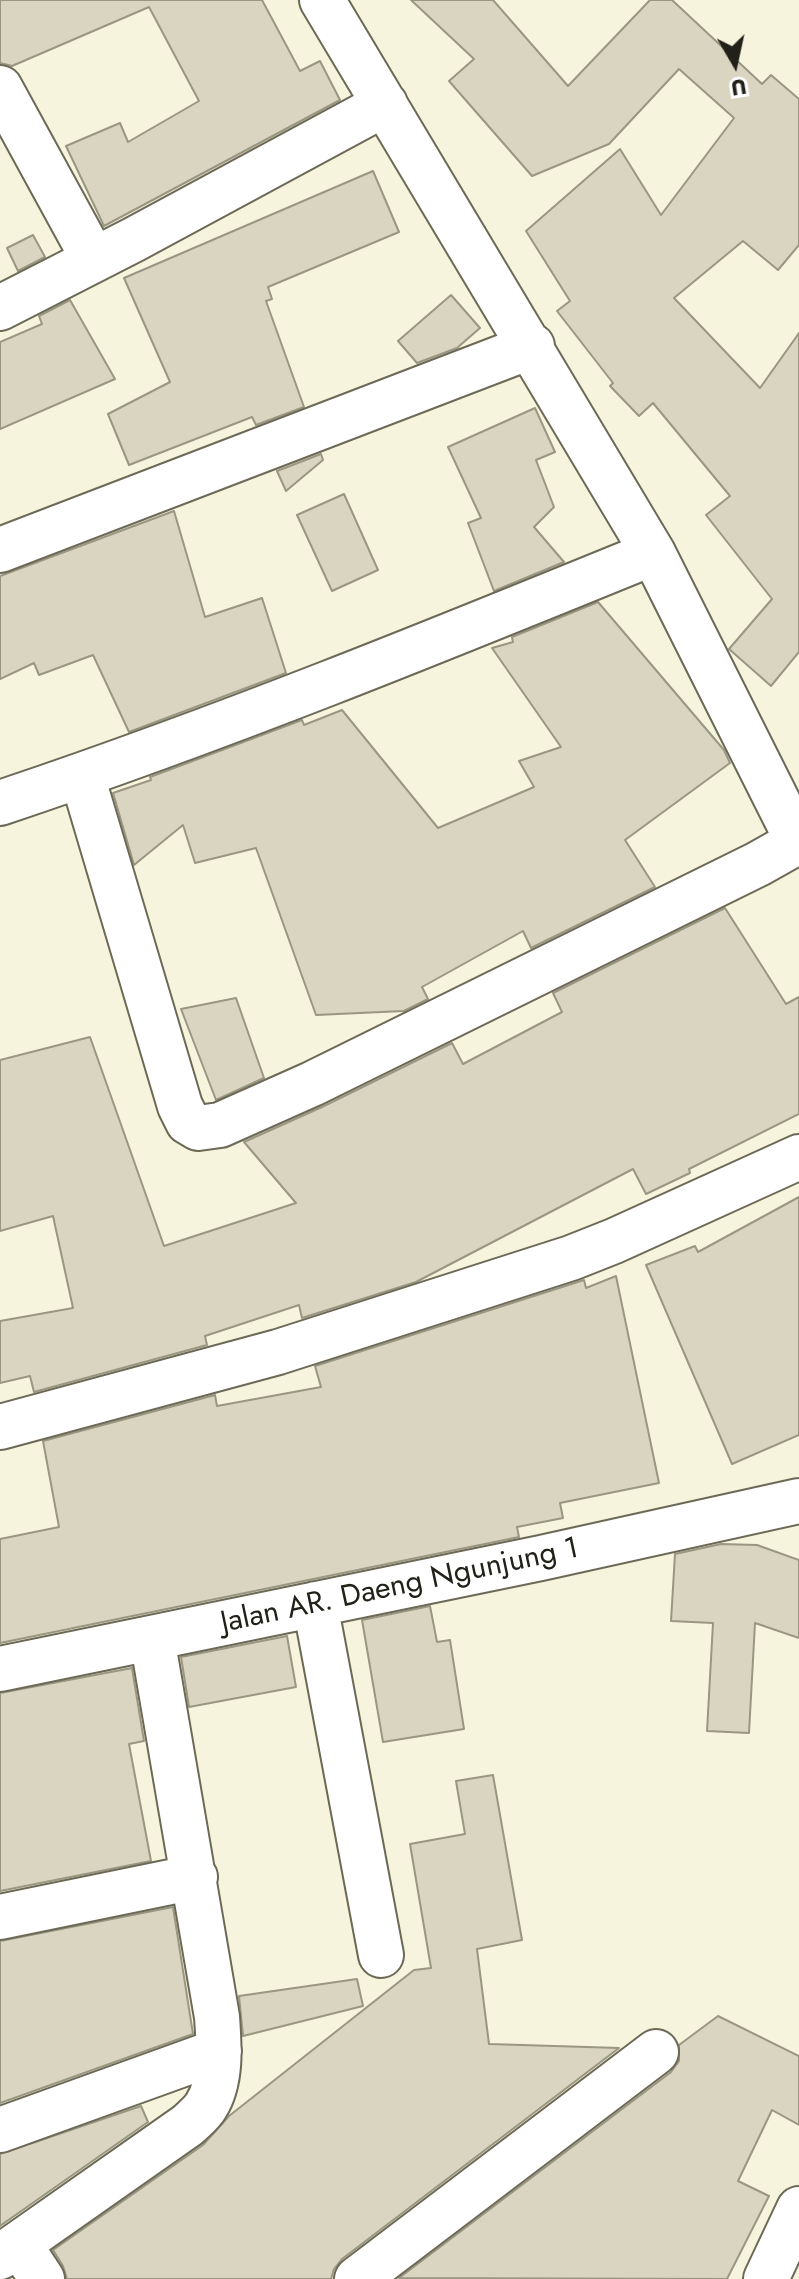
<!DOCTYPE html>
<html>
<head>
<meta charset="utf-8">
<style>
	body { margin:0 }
	#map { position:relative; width:799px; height:2279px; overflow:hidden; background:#f7f4de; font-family:Jost,sans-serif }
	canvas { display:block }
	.north { position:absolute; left:695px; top:24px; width:80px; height:80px; -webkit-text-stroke:6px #fff; paint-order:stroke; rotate:171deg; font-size:22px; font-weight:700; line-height:32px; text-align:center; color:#222119 }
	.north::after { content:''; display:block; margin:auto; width:28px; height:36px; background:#222119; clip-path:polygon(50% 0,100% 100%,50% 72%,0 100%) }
</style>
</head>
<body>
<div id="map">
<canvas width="799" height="2279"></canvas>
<div class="north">U</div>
</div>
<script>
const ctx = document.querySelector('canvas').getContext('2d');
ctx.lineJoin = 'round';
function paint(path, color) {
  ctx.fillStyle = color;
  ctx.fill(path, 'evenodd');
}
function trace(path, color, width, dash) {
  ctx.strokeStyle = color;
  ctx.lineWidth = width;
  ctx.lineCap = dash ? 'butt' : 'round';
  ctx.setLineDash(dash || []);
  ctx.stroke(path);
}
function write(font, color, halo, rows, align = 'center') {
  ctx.font = font + ' Jost,sans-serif';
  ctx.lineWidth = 6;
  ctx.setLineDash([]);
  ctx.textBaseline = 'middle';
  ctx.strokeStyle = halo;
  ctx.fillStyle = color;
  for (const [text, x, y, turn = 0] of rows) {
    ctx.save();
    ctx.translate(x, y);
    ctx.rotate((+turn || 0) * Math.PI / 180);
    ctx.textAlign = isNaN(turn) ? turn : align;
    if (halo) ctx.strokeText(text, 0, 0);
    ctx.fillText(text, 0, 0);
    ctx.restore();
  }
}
const building = new Path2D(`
	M0,0H262L300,71L320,61L340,100L104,226L66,146L120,123L128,142L199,101L149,7L12,66L0,63Z
	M411,0H493L568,86L650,0H672L762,84L771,75L799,99V245L778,270L743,241L674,298L760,388L799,333V652L771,686L729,649L772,599L706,515L730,496L653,403L639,416L610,386L613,383L557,311L570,301L526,231L620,149L661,215L734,118L679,69L609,144L532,176L449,81L474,59Z
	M373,171L399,232L268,287L272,299L266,301L304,407L256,425L252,417L129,465L108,414L170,382L124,278Z
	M33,235L45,257L18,271L7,248Z
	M451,295L480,328L457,348L417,363L398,341Z
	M70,300L115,379L0,429V342L42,324L39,316Z
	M535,408L555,452L536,460L554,507L534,527L564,562L494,591L468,523L481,518L448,447Z
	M321,454L323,460L286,491L277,471Z
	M344,494L378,570L332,591L297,515Z
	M174,511L205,617L262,598L286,673L129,732L93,655L39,675L34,663L0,679V576Z
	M598,602L724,750L730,763L625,840L655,887L531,948L523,931L422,987L428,999L404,1011L316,1015L256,848L195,863L183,825L134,865L113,793L151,780L150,777L302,720L304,725L342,710L438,828L534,787L519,761L561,747L492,648L513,642L512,637Z
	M725,908L786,1004L799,997V1114L689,1169L690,1173L646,1194L633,1169L416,1282L302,1318L299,1305L205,1336L207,1345L34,1392L30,1376L0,1383V1321L73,1308L53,1216L0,1231V1060L90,1037L164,1246L296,1203L244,1142L322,1107L452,1043L463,1064L562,1012L553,993Z
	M236,998L264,1078L216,1100L181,1009Z
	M799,1197V1435L732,1464L646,1265L695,1246L698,1252Z
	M616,1276L659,1483L560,1503L563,1518L517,1527L519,1537L0,1643V1539L59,1527L43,1441L215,1395L217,1406L321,1387L315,1366L584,1280L586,1288Z
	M721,1544L757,1545L799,1560V1638L755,1623L749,1733L707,1731L713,1623L671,1621L675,1554Z
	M430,1606L437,1642L450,1640L464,1729L383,1742L362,1620Z
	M287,1636L296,1687L189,1707L181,1657Z
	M132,1668L144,1741L129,1744L151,1861L0,1891V1693Z
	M493,1775L522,1940L477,1949L489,2044L619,2048L342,2259L334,2269L331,2279H67L63,2266L53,2250L203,2145L229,2116L414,1970L431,1968L410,1844L465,1834L456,1781Z
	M173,1907L193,2034L0,2103V1941Z
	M357,1979L363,2006L243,2036L239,1996Z
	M718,2016L799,2056V2125L772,2110L738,2181L769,2196L727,2279L399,2278L671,2072L679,2061V2045Z
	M141,2106L148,2122L0,2226V2154Z`);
const minor = new Path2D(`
	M322,0L653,553L799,844
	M0,88L94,260
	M0,308L133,240L385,104
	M0,550L532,346
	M82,776L180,1106L188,1122L198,1128L220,1125L312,1084L758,864L799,841
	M0,803C221,729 437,641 653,553
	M0,1427L278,1352L571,1258L614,1241L799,1157
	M315,1604L381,1955
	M0,1669L541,1558L799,1501
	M0,1917L195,1877
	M0,2130L219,2051
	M19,2244L42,2279
	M0,2257L188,2125C194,2119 202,2113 206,2106C222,2081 219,2045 217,2017L152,1638
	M357,2279L656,2052
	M766,2279L799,2209`);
const streetNames = [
	["Jalan AR. Daeng Ngunjung 1",400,1587,-12]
];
paint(building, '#d9d5c0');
trace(building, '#999682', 2);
trace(minor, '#6c6956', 48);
trace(minor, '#fff', 44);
write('30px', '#222119', '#fff', streetNames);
</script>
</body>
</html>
